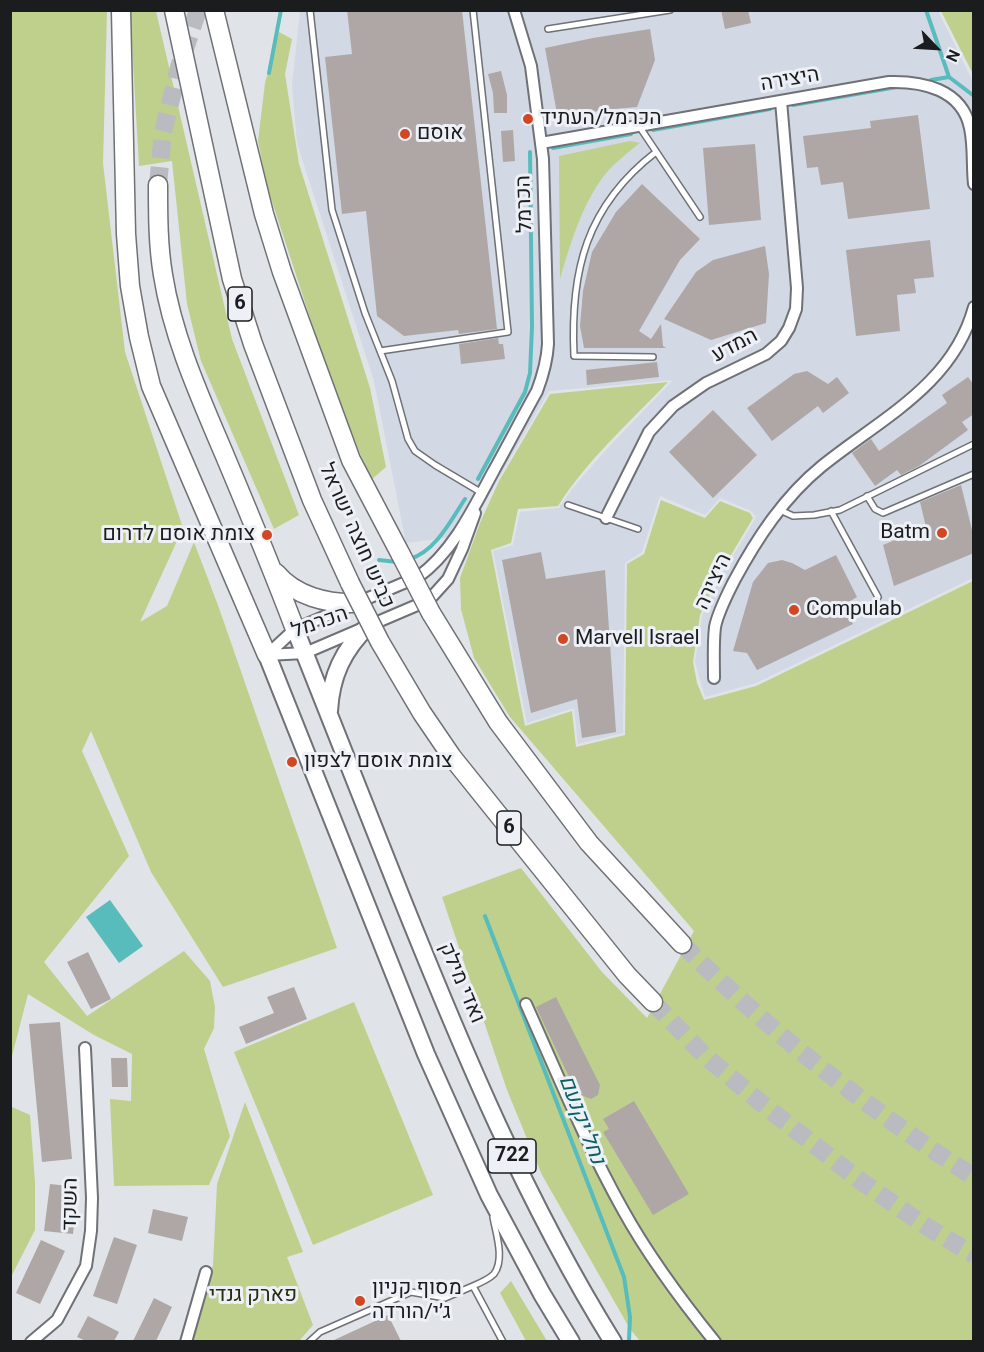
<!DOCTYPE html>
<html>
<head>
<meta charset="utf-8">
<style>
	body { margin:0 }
	#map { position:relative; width:984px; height:1352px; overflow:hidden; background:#e0e3e8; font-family:Roboto,sans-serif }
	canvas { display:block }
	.frame { position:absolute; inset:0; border:12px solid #1b1c1e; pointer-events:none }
	.north { position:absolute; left:906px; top:18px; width:60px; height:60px; -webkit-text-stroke:4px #edf0f6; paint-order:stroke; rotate:115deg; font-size:16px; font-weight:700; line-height:24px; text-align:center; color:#1b1c1e }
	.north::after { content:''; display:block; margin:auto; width:21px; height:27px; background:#1b1c1e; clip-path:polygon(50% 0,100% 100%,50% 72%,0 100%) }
</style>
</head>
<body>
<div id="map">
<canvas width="984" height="1352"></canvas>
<div class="frame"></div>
<div class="north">N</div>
</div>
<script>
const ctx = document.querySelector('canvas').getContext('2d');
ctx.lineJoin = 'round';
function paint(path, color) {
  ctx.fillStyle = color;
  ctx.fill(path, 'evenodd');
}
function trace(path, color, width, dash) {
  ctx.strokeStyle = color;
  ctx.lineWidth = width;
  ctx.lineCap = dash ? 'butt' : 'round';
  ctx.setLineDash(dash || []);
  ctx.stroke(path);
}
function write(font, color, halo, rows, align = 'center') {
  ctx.font = font + ' Roboto,Heebo,sans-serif';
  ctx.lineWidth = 6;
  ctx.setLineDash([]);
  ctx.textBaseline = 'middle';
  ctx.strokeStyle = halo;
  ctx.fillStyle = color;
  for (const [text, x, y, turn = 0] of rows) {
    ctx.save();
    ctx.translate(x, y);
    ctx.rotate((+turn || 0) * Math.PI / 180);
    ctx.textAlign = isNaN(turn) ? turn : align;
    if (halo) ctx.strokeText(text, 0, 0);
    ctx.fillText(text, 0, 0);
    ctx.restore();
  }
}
const built = new Path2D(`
	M300,11H938L973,82V578L756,683L705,697L695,662L702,616L723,573L756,517L751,511L720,498L705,515L660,496L642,552L625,563L623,733L578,744L574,708L527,723L493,551L513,545L520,512L559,508L572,489L604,452L673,380L549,391L466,535L406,543L374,381L297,143L292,85Z`);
const green = new Path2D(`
	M11,10L107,11L103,163L125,352L183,528L140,622L167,606L194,542L219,608L337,948L223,987L151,872L91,731L82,751L129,856L44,962L87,1016L184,951L210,981L215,1007L214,1028L204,1049L230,1136L209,1185L114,1186L110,1099L131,1101L132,1054L94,1035L28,994L11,1060Z
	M130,11H156L232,339L299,515L274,529L201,361L187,304L172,161L139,166Z
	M941,11H973V74Z
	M279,32L292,39L285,74L299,164L370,388L386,467L371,480L333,388L267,186L258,141L265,83Z
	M630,141L640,143C627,153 613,164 603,177C581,207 570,245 560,279L559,156Z
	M668,382C630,422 587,460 558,506L518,509L511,543L491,550L525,726L572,711L576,747L625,735L627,564L644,554L661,500L705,518L720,501L750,513L753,518L721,572L700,615L693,662L697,683L704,700L756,686L973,581V1341H640L630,1329L542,1175L507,1090L442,897L521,868L602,972L647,1018L694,931L510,717L474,658L461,609L460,578L480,523L499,481L550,394Z
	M354,1002L433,1195L313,1245L234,1052Z
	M245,1102L303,1252L287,1257L313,1325L299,1341H192L213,1265L217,1184Z
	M12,1107L30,1115L35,1182V1230L11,1277Z
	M511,1281L547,1341H526L500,1293Z`);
const water = new Path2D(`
	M110,900L143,946L119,963L86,917Z`);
const stream = new Path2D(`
	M926,10L949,77
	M269,73L281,10
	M931,80L949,77L974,96
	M793,105L897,87
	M653,130L770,109
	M553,148L631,134
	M478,479L525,392L530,373L532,327L530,152
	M410,559C436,551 451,520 465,499
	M379,560L397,562
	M485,916L624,1277L630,1317L629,1340`);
const building = new Path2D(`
	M347,10H462L497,329L459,334L458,330L404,336L377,316L366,211L342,214L325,57L352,54Z
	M721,10H748L751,23L725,29Z
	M650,29L655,60L637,107L603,110L558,119L545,48L593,38Z
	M501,71L507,95V113H494L493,93L488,74Z
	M918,115L930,209L848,219L843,182L821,185L818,167L807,168L803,136L871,128L870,121Z
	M513,130L515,161L503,162L501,131Z
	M755,144L761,220L709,225L703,148Z
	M642,184L700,239L680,260L639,331L651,339L661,324L663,346L666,348H584L580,326L583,291L592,252L616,212Z
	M930,240L934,277L914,279L916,293L897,295L900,331L856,336L846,250Z
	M765,246L769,274L766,323L711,340L664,319L696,272L713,260Z
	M498,338L499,344H503L505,359L461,364L459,344Z
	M657,362L659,377L587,385L586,370Z
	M807,371L828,384L837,377L849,393L823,413L818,406L772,441L747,408L794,374Z
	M968,377L974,385V414L962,422L968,430L919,466L901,475L897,470L875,486L852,453L871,439L879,451L947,403L942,395Z
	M713,410L757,455L713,498L669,452Z
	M961,485L974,538V553L894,586L883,545L926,527L920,502Z
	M541,552L546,579L605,570L616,732L582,738L577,699L531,713L502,560Z
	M836,555L857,597L842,606L853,624L757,670L747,653L733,651L753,582L768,563L782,560L792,563L805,570Z
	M88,952L111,999L91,1009L67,962Z
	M294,987L307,1019L246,1044L239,1027L274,1013L267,997Z
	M556,997L600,1085L598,1095L591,1099L581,1095L575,1076L570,1079L536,1007Z
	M60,1022L72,1159L42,1162L29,1024Z
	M111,1058H127L128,1087H112Z
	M634,1101L689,1194L653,1215L603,1132L609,1129L603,1119Z
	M50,1184L78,1187L73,1234L44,1231Z
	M153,1209L188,1217L182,1241L148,1233Z
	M114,1237L137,1245L117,1304L93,1296Z
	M41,1240L65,1251L40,1304L16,1293Z
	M154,1298L172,1307L156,1341H133Z
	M388,1315L401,1341H332Z
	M88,1316L119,1332L114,1341H86L77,1337Z`);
const highwayTunnel = new Path2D(`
	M158,185L163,132L179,67L198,10
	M682,944C769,1031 869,1110 974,1177
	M653,1002L704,1055L761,1103L858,1179L924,1225L974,1255`);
const lane = new Path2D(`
	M310,10L332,210L365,313L392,381L408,439L415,451L435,465L482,493
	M548,29L670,10
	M639,126L700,217
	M380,351L508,332L473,10
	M653,357L574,356C570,271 586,206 656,152
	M867,496L875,509L883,513L974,474
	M568,505L638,529
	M780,510L793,516L814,515L840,510L974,444
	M831,511L878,597
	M473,1286C480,1283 489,1279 494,1274C505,1259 496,1234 493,1217
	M309,1342L320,1332L411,1292L445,1298L473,1286L503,1342`);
const street = new Path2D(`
	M541,143L889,82C922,81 962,89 970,128C974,146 972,166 974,184
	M606,518L649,432L673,406L706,383L766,354L781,341L789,328L796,309L797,288L781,101
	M267,655L295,629L418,577C453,552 473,509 493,472C508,445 522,418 537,391C543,375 547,362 548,344L543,159L531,66L514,10
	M267,655L305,653L429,600L448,579L462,549L475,513
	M714,678C714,661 713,644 715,627C718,612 727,595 734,581C757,538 784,497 822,466C880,419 953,385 974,307
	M526,1004C557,1073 586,1144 623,1210C649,1257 681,1300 715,1342
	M31,1342L57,1320L86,1266L91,1231L92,1198L85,1048
	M186,1342L206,1272`);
const primary = new Path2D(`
	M295,629C330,719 366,809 402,899C463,1051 526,1202 613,1342
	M267,655L426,1054L489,1195L542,1294L571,1342
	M329,711C331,676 343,650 368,626`);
const highway = new Path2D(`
	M121,10L126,234L130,286L139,337L151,386L267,655
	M174,10L232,279L253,344L312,500L350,583
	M214,10L264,214L282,272L351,460L401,555
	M158,185C158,215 158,245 163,275C173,338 200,397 225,456C249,513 273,571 295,629
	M276,573C295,596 327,604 356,603
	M431,613L498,722L589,843L682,944
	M380,642L422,713L452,757L627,975L653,1002`);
const highwayBridge = new Path2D(`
	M401,555L431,613
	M350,583L380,642`);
const markers = [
	[528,119,6,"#d14723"],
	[405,134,6,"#d14723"],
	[942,533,6,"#d14723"],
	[267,535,6,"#d14723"],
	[794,610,6,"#d14723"],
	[563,639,6,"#d14723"],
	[292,762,6,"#d14723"],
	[360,1301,6,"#d14723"]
];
const shields = [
	[240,304,24],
	[509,828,24],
	[512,1156,48]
];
const shieldNames = [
	["6",240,304],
	["6",509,828],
	["722",512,1156]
];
const streetNames = [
	["היצירה",790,80,-10],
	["הכרמל",525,204,-92],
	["המדע",735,346,-28],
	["כביש חוצה ישראל",356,536,66],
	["היצירה",714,582,-65],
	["הכרמל",320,623,-19],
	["ואדי מילק",461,983,67],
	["השקד",71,1204,-89]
];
const poiNames = [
	["הכרמל/העתיד",540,119],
	["אוסם",417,134],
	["Batm",930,533,"right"],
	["צומת אוסם לדרום",255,535,"right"],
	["Compulab",806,610],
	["Marvell Israel",575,639],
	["צומת אוסם לצפון",304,762],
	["מסוף קניון",372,1289],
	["ג׳י/הורדה",372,1313]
];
const parkNames = [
	["פארק גנדי",253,1296]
];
const waterNames = [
	["נחל יקנעם",581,1120,69]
];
paint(built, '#d2d8e4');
paint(green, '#bfd08d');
paint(water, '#58bcbc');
trace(stream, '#58bcbc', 4);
paint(building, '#aea7a6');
trace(highwayTunnel, '#b9bbc0', 18, [18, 9]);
trace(lane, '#6f7176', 8);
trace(street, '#6f7176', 14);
trace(primary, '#6f7176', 20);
trace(highway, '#6f7176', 21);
trace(lane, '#fff', 5);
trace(street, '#fff', 10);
trace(primary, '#fff', 16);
trace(highway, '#fff', 18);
trace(highwayBridge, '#6f7176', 21, []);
trace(highwayBridge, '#fff', 18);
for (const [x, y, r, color] of markers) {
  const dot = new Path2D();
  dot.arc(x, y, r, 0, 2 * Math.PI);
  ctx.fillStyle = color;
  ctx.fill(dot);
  trace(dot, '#edf0f6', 2);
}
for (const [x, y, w] of shields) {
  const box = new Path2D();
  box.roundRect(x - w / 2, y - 17, w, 34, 4.5);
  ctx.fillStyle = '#edf0f6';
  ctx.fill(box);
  trace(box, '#1b1c1e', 1.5);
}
write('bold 20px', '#1b1c1e', null, shieldNames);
write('21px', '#1b1c1e', '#edf0f6', streetNames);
write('21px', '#1b1c1e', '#edf0f6', poiNames, 'left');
write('21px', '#272e10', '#edf0f6', parkNames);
write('italic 22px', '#0b6262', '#edf0f6', waterNames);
</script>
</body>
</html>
